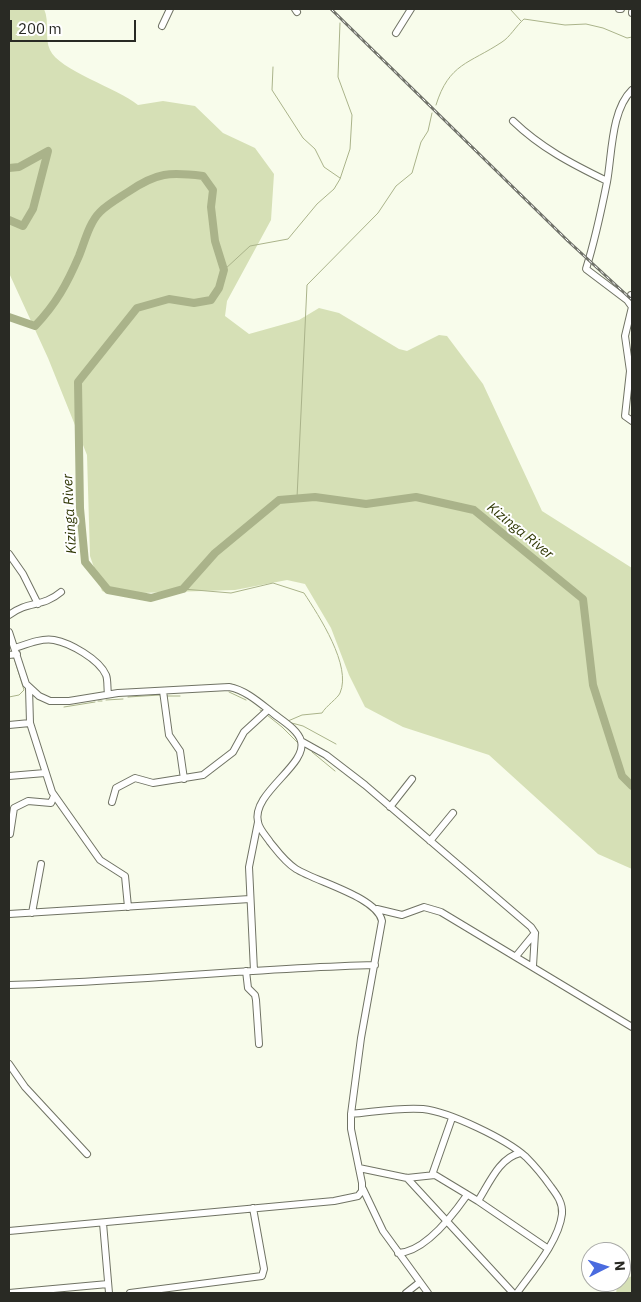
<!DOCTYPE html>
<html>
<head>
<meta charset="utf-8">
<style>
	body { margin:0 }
	#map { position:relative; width:641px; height:1302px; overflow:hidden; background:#f8fceb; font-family:"IBM Plex Sans",sans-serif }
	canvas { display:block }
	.frame { position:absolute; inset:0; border:10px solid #292a24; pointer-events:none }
	.north { position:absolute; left:581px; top:1242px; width:50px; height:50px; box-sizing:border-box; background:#fff; border:1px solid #a9aaa7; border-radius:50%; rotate:85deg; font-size:14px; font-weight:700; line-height:20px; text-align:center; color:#292a24 }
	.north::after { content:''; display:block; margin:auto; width:18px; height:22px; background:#4a6bdf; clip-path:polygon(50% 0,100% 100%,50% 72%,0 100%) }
	.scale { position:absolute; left:10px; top:20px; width:126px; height:22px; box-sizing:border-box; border:2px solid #292a24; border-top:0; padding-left:6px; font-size:15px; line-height:18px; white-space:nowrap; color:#292a24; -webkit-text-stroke:4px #fff; paint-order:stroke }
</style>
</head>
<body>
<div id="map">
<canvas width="641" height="1302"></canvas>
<div class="frame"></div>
<div class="north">N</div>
<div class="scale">200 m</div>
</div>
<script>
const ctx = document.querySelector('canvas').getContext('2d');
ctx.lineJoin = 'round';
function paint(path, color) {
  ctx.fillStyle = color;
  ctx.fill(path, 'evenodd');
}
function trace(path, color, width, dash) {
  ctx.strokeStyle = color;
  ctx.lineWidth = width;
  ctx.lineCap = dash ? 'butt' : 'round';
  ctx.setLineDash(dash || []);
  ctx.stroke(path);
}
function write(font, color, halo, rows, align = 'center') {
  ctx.font = font + ' "IBM Plex Sans",sans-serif';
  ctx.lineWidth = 4;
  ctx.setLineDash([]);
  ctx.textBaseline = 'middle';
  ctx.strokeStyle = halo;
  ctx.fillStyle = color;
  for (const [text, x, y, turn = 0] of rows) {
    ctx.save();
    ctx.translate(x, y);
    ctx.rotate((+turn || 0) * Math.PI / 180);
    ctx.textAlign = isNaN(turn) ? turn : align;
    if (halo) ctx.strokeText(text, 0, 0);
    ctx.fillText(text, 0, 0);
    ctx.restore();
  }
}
const green = new Path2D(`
	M9,9H44C50,22 44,38 50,50C59,70 117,88 138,105L163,101L195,106L223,133L255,148L274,174L271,220L227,301L225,316L249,334L299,320L319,308L339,313L399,349L407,351L439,335L447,336L483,384L542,511L632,568V869L598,854L489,755L403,727L365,707L349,675L331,628L305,584L287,580L235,590L109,594L102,591L90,556L87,455L48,358L9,273Z
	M632,1276V1293H616L618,1282Z`);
const stream = new Path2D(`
	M510,9L521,21
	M273,67L272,90L303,138L315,149L324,167L340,178
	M436,105C449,63 469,64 502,42C510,37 516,26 524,19L565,25L586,24L603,28L627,38L632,37
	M224,270L250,246L288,239L317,204L334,189L340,179L350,149L352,115L338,77L340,23
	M297,498L307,285L378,213L396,186L412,173L421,142L428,131L432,113
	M183,589L231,593L273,583L304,593C319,616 352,666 340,693C338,698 326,706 322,713L302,715L288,721
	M9,643L12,651
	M231,684L241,688
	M229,692L246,700
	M167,696H180
	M9,697L19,695L24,690L14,658
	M128,697L160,695
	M106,700L123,699
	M98,701H102
	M64,707L95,702
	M260,710L262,711
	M267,715L282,727L299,744
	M288,722L303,726L336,744
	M312,752L335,771`);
const river = new Path2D(`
	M9,168L19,167L48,151L33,209L23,226L9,220
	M9,317L35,326C56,304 67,284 79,256C85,241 89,223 100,212C108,204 119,198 128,192C157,172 170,172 203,176L213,190L211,207L215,241L224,270L219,288L211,300L194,303L169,299L137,308L78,382L80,508L85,562L108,590L151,598L183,589L215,553L279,500L315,497L366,504L416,497L474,510L583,599L593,685L622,776L632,786`);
const minor = new Path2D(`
	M295,9L297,12
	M619,9H621
	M632,13V12
	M162,26L170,9
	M396,33L411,9
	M632,90C611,110 612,155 607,182C601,212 595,240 586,269L627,300L632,307L625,336L630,371L625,416L632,421
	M513,121C541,148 572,164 607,181
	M631,295H632
	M9,554L23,574L38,604
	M9,615C29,600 42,608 61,592
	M9,632L26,684L39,696L50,701H69L118,693L229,687C246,690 261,704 274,714C283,721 298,730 301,741C308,765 251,793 258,822C259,829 266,836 270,842C278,852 285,862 296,869C317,882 377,897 382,921L361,1038L351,1114V1129L362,1183V1191L358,1196L334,1201L9,1231
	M15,648C27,644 41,638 54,640C70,643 99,659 106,675C108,680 107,688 108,694
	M9,655L17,654
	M29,688L30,723L52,792L100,860L125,876L128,907
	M163,691L169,735L180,751L184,779
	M9,725L30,723
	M301,741L326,755L365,785L531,927L535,933L533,966
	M9,776L45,773
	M112,802L116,788L135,778L153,783L203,775L233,752L244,732L268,710
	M390,807L412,779
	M10,834L14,808L28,801L51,803L54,796
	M430,841L453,813
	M377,909L402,915L424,907L441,912L632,1027
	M32,913L41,864
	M9,914L250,899
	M517,955L535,933
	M246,971L248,988L255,995L256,1000L259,1044
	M254,971L249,867L258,822
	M9,985C131,982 252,968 375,965
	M9,1064L25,1087L87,1154
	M351,1114C374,1112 400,1107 423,1109C450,1112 506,1139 526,1157C535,1166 544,1177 551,1187C557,1195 563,1203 562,1214C559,1241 532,1272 517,1293
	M359,1168L407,1178L435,1175L478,1201L547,1248
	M432,1175L452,1118
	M407,1178L513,1293
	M363,1189L383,1231L428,1293
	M478,1201C489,1184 499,1158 520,1153
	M103,1223L109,1293
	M398,1253C425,1252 453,1215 467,1195
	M9,1293L108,1284
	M130,1293L262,1276L264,1269L253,1208
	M406,1293L420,1282`);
const rail = new Path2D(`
	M331,9L568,241L632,300`);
const waterNames = [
	["Kizinga River",70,514,-93],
	["Kizinga River",520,531,39]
];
paint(green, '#d6e0b6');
trace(stream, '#aab38a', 1);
trace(river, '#aab38a', 8);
trace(minor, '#707364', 8);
trace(minor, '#fff', 6);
trace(rail, '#707269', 3);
trace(rail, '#fff', 1, [4]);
write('italic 14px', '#313906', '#fff', waterNames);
</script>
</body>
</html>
